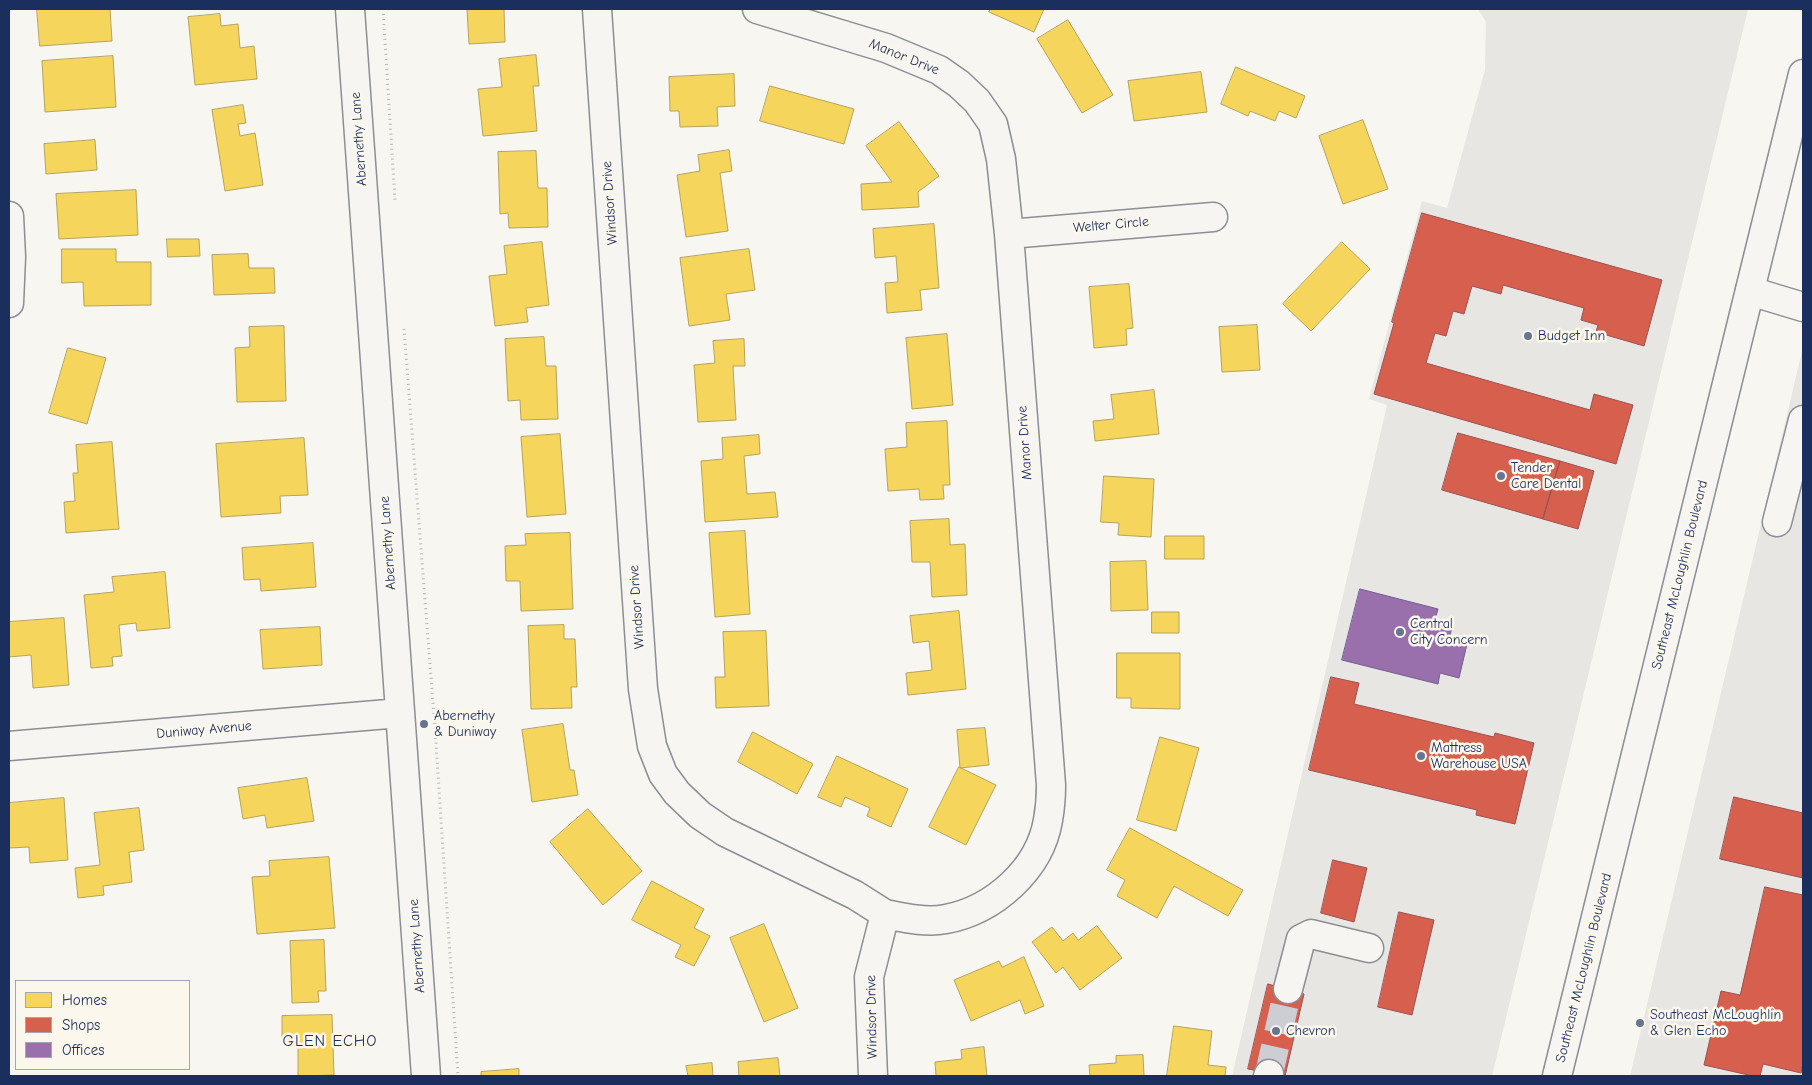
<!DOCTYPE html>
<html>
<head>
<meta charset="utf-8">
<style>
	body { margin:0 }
	#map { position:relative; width:1812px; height:1085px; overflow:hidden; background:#f8f6f0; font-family:"Comic Neue",sans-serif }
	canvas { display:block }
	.frame { position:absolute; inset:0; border:10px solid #1b2f5e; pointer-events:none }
	.legend { position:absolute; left:15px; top:980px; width:175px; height:90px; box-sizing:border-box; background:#fbf7ec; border:1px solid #a1a7b3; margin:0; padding:6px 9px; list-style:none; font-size:15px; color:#1b2f5e }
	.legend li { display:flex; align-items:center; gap:10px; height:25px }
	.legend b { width:25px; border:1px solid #a1a7b3 }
</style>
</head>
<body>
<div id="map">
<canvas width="1812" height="1085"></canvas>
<div class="frame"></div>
<ul class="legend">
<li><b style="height:14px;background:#f6d55c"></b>Homes</li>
<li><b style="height:14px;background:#d6604d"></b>Shops</li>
<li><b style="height:14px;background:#9970ab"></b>Offices</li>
</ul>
</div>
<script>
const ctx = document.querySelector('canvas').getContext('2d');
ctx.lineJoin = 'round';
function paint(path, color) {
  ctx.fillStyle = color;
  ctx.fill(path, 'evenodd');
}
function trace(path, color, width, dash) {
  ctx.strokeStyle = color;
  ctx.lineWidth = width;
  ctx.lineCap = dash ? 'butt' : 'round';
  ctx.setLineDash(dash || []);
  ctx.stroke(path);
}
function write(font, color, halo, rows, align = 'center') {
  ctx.font = font + ' "Comic Neue",sans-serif';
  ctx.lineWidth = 5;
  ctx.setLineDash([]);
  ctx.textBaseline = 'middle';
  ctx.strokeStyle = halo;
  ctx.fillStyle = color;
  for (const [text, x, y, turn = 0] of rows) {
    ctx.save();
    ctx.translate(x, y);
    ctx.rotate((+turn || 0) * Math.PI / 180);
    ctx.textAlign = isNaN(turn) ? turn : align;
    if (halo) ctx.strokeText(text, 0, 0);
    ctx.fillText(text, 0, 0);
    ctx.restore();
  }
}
const built = new Path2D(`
	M1478,9H1748L1492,1076H1232L1387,405L1369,399L1422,201L1447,208L1485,70L1486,22Z
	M1803,347V1076H1630Z`);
const homes = new Path2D(`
	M37,9H110L112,41L40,46Z
	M483,9H504L505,42L469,44L467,10Z
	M991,9H1044L1034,32L989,12Z
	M220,14L221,26L238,24L240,48L254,46L257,79L195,85L188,17Z
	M1068,20L1113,95L1082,113L1037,39Z
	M536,55L539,86H533L537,131L483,136L478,89L502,87L499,59Z
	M113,56L116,107L45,112L42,61Z
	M1236,67L1305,96L1296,118L1279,111L1275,121L1250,111L1248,116L1221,104Z
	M1201,72L1207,112L1134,121L1128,81Z
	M734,74L735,106L717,107L718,126L680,127L679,111H670L669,77Z
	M770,86L854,109L844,144L760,121Z
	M243,105L246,123L238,124L240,136L255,133L263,185L225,191L212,110Z
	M1363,120L1388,189L1343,204L1319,136Z
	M899,122L939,176L918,192L919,207L862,210L861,184L892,182L866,146Z
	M95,140L97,170L46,174L44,144Z
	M729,150L732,171L720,173L728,231L686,237L677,175L700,171L698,155Z
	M536,151L538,188H547L548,227L509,228L508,213L500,214L498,152Z
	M136,190L138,235L59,239L56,194Z
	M934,224L939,288L920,290L922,310L887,313L885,283L898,282L896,256L875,258L873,229Z
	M167,239H199L200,256L168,257Z
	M542,242L549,305L526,308L528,322L495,326L489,276L507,274L504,246Z
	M1342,242L1370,269L1311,331L1283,304Z
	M62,249H116V262H151V305L84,306L83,282L62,283Z
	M749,249L755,290L726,294L730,320L689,326L680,258Z
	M248,254L249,268H274L275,293L214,295L212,255Z
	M1129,284L1133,328L1126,329L1127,345L1094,348L1089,287Z
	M1257,325L1260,370L1222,372L1219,327Z
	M284,326L286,401L237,402L235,348L250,347L249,327Z
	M947,334L953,405L912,409L906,338Z
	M544,337L546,366H556L558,419L521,420L520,400L508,401L505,339Z
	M744,339L745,366H733L736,420L698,422L694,365L715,363L713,341Z
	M68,348L106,358L87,424L49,413Z
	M1154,390L1159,434L1095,441L1093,421L1114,419L1111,395Z
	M947,421L950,485H943L944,499L920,500L919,489L888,491L885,449L907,447L906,423Z
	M560,434L566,514L527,517L521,437Z
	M759,435L760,454L744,456L747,494L775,492L778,517L705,522L701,461L723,459L722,438Z
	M304,438L308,495L280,496L281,513L221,517L216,444Z
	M112,442L119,529L66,533L64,502L75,501L73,473H78L76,445Z
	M1104,476L1154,479L1151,537L1118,535L1119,523L1101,522Z
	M949,519L950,545L965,544L967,595L932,597L930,562H912L910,521Z
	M745,531L750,614L715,617L709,533Z
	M570,533L573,609L521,611L520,581H506L505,546L526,545L525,534Z
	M1165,536H1204V559H1165Z
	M313,543L316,587L261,591L260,579L244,580L242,548Z
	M1146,561L1148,610L1111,611L1110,562Z
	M165,572L170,628L137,631L136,623L119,625L122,656L112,657L113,666L91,668L84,595L114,592L112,577Z
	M959,611L966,689L908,695L906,673L932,670L929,641L913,643L910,616Z
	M1152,612H1179V633H1152Z
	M64,618L69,685L33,688L31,655L9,657V622Z
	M564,625V639H575L577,687H571L572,708L531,709L528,626Z
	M320,627L322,665L263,669L260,630Z
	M766,631L769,706L716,708L715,677H725L723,632Z
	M1117,653H1180V709L1131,708V698H1117Z
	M563,724L570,770H574L578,795L532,802L522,730Z
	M985,728L989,765L960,768L957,730Z
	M753,732L813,764L797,794L738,762Z
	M1160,737L1199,748L1176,831L1137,820Z
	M837,756L908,789L891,827L867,816L870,808L845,797L841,807L818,797Z
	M959,767L996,785L966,845L929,827Z
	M307,778L314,821L267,828L265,815L243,819L238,788Z
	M64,798L68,860L30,863L29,847L9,848V803Z
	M139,808L144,850L129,852L132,882L103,886L104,895L78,898L75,868L100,865L94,813Z
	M588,809L642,871L603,905L550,842Z
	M1130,828L1243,890L1228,916L1174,886L1157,918L1117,896L1125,880L1107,870Z
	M329,857L335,928L257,934L252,877L270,876L269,861Z
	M652,881L704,909L694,928L710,936L694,966L675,957L681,945L632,920Z
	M764,924L798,1008L764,1022L730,938Z
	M1097,926L1122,958L1080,990L1063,967L1056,973L1032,942L1052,927L1063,941L1073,933L1078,940Z
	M324,940L326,991H318L319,1002L292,1003L290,941Z
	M1024,957L1044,1006L1025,1014L1020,1000L971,1021L954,980L999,961L1002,967Z
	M332,1015L334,1075L298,1076V1041L282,1042V1016Z
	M1174,1026L1212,1031L1208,1065L1226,1067L1225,1076H1167Z
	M984,1047L987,1076H936L935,1062L962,1059L961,1050Z
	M1143,1055L1144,1076H1090L1089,1065L1116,1063V1056Z
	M778,1058L780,1076H739L738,1062Z
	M712,1063L713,1076H688L686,1066Z
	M519,1069V1076H481V1072Z`);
const shops = new Path2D(`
	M1422,213L1662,280L1644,346L1596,332L1598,325L1581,320L1584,308L1503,285L1501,294L1472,286L1464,314L1453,311L1446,336L1435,333L1426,363L1590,410L1594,394L1633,405L1616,464L1374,394L1394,323L1392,322Z
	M1458,433L1560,461L1543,519L1442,490Z
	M1560,461L1594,471L1578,529L1543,519Z
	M1331,677L1359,683L1354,704L1494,737L1495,733L1534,743L1515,824L1476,815L1477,810L1309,770Z
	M1734,797L1803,813V878L1720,859Z
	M1333,860L1367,868L1354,922L1321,913Z
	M1765,887L1803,895V1063L1801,1073L1763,1064L1760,1076H1753L1704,1065L1721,991L1740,995Z
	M1399,912L1434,920L1412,1015L1378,1007Z
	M1268,984L1304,994L1285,1076L1248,1069Z`);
const offices = new Path2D(`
	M1360,589L1438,609L1435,619L1453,624L1449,639L1467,644L1459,678L1440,673L1438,684L1342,660Z`);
const minorTunnel = new Path2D(`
	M1269,1074L1288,989`);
const path = new Path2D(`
	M383,9L395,200
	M404,329L435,729L458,1076`);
const minor = new Path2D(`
	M350,9L426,1076
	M597,9L643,689L652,746L663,774L677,793L700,815L725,832L855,895L885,914L869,977L873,1076
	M757,9L886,48L939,70L959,84L977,101L993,124L1001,159L1009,234L1051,785C1051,797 1050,809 1048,820C1040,869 994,910 946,919C926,923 905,918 885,914
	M9,216L11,257L9,303
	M1009,234L1213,217
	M1750,291L1803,307
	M1777,522L1803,420
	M9,746L400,713
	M1288,989L1301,939L1311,934L1369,948
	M1268,1076L1269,1074`);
const major = new Path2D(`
	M1557,1076L1803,74`);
const markers = [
	[1528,336,5,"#687591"],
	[1501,476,5,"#687591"],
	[1400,632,5,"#687591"],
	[424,724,5,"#687591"],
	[1421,756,5,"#687591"],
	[1640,1023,5,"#687591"],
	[1276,1031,5,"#687591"]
];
const streetNames = [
	["Manor Drive",904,57,22],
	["Abernethy Lane",359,139,-94],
	["Windsor Drive",610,203,-94],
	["Welter Circle",1111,225,-5],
	["Manor Drive",1025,443,-94],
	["Abernethy Lane",388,543,-94],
	["Southeast McLoughlin Boulevard",1680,575,-76],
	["Windsor Drive",637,607,-94],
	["Duniway Avenue",204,730,-5],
	["Abernethy Lane",417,946,-94],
	["Southeast McLoughlin Boulevard",1584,968,-76],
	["Windsor Drive",872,1017,-91]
];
const poiNames = [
	["Budget Inn",1538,336],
	["Tender",1511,468],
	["Care Dental",1511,484],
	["Central",1410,624],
	["City Concern",1410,640],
	["Abernethy",434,716],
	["& Duniway",434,732],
	["Mattress",1431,748],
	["Warehouse USA",1431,764],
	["Southeast McLoughlin",1650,1015],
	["& Glen Echo",1650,1031],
	["Chevron",1286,1031]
];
const quarterNames = [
	["GLEN ECHO",330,1041]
];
paint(built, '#e7e6e2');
paint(homes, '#f6d55c');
trace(homes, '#b4a35d', 1);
paint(shops, '#d6604d');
trace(shops, '#9e5152', 1);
paint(offices, '#9970ab');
trace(offices, '#735c94', 1);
trace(minorTunnel, '#ccced3', 28, [28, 14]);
trace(minor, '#8b8e94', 31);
trace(major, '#8b8e94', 31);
trace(path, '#b3b5b7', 3, [1, 4]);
trace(minor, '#f6f5f1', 28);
trace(major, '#f6f5f1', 28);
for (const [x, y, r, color] of markers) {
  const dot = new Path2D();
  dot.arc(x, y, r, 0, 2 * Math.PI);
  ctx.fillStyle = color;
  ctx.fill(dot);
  trace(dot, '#fbf7ec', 2);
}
write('14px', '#1b2f5e', '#fbf7ec', streetNames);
write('14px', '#1b2f5e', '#fbf7ec', poiNames, 'left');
ctx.letterSpacing = '1px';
write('16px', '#1b2f5e', '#fbf7ec', quarterNames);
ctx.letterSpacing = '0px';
</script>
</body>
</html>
